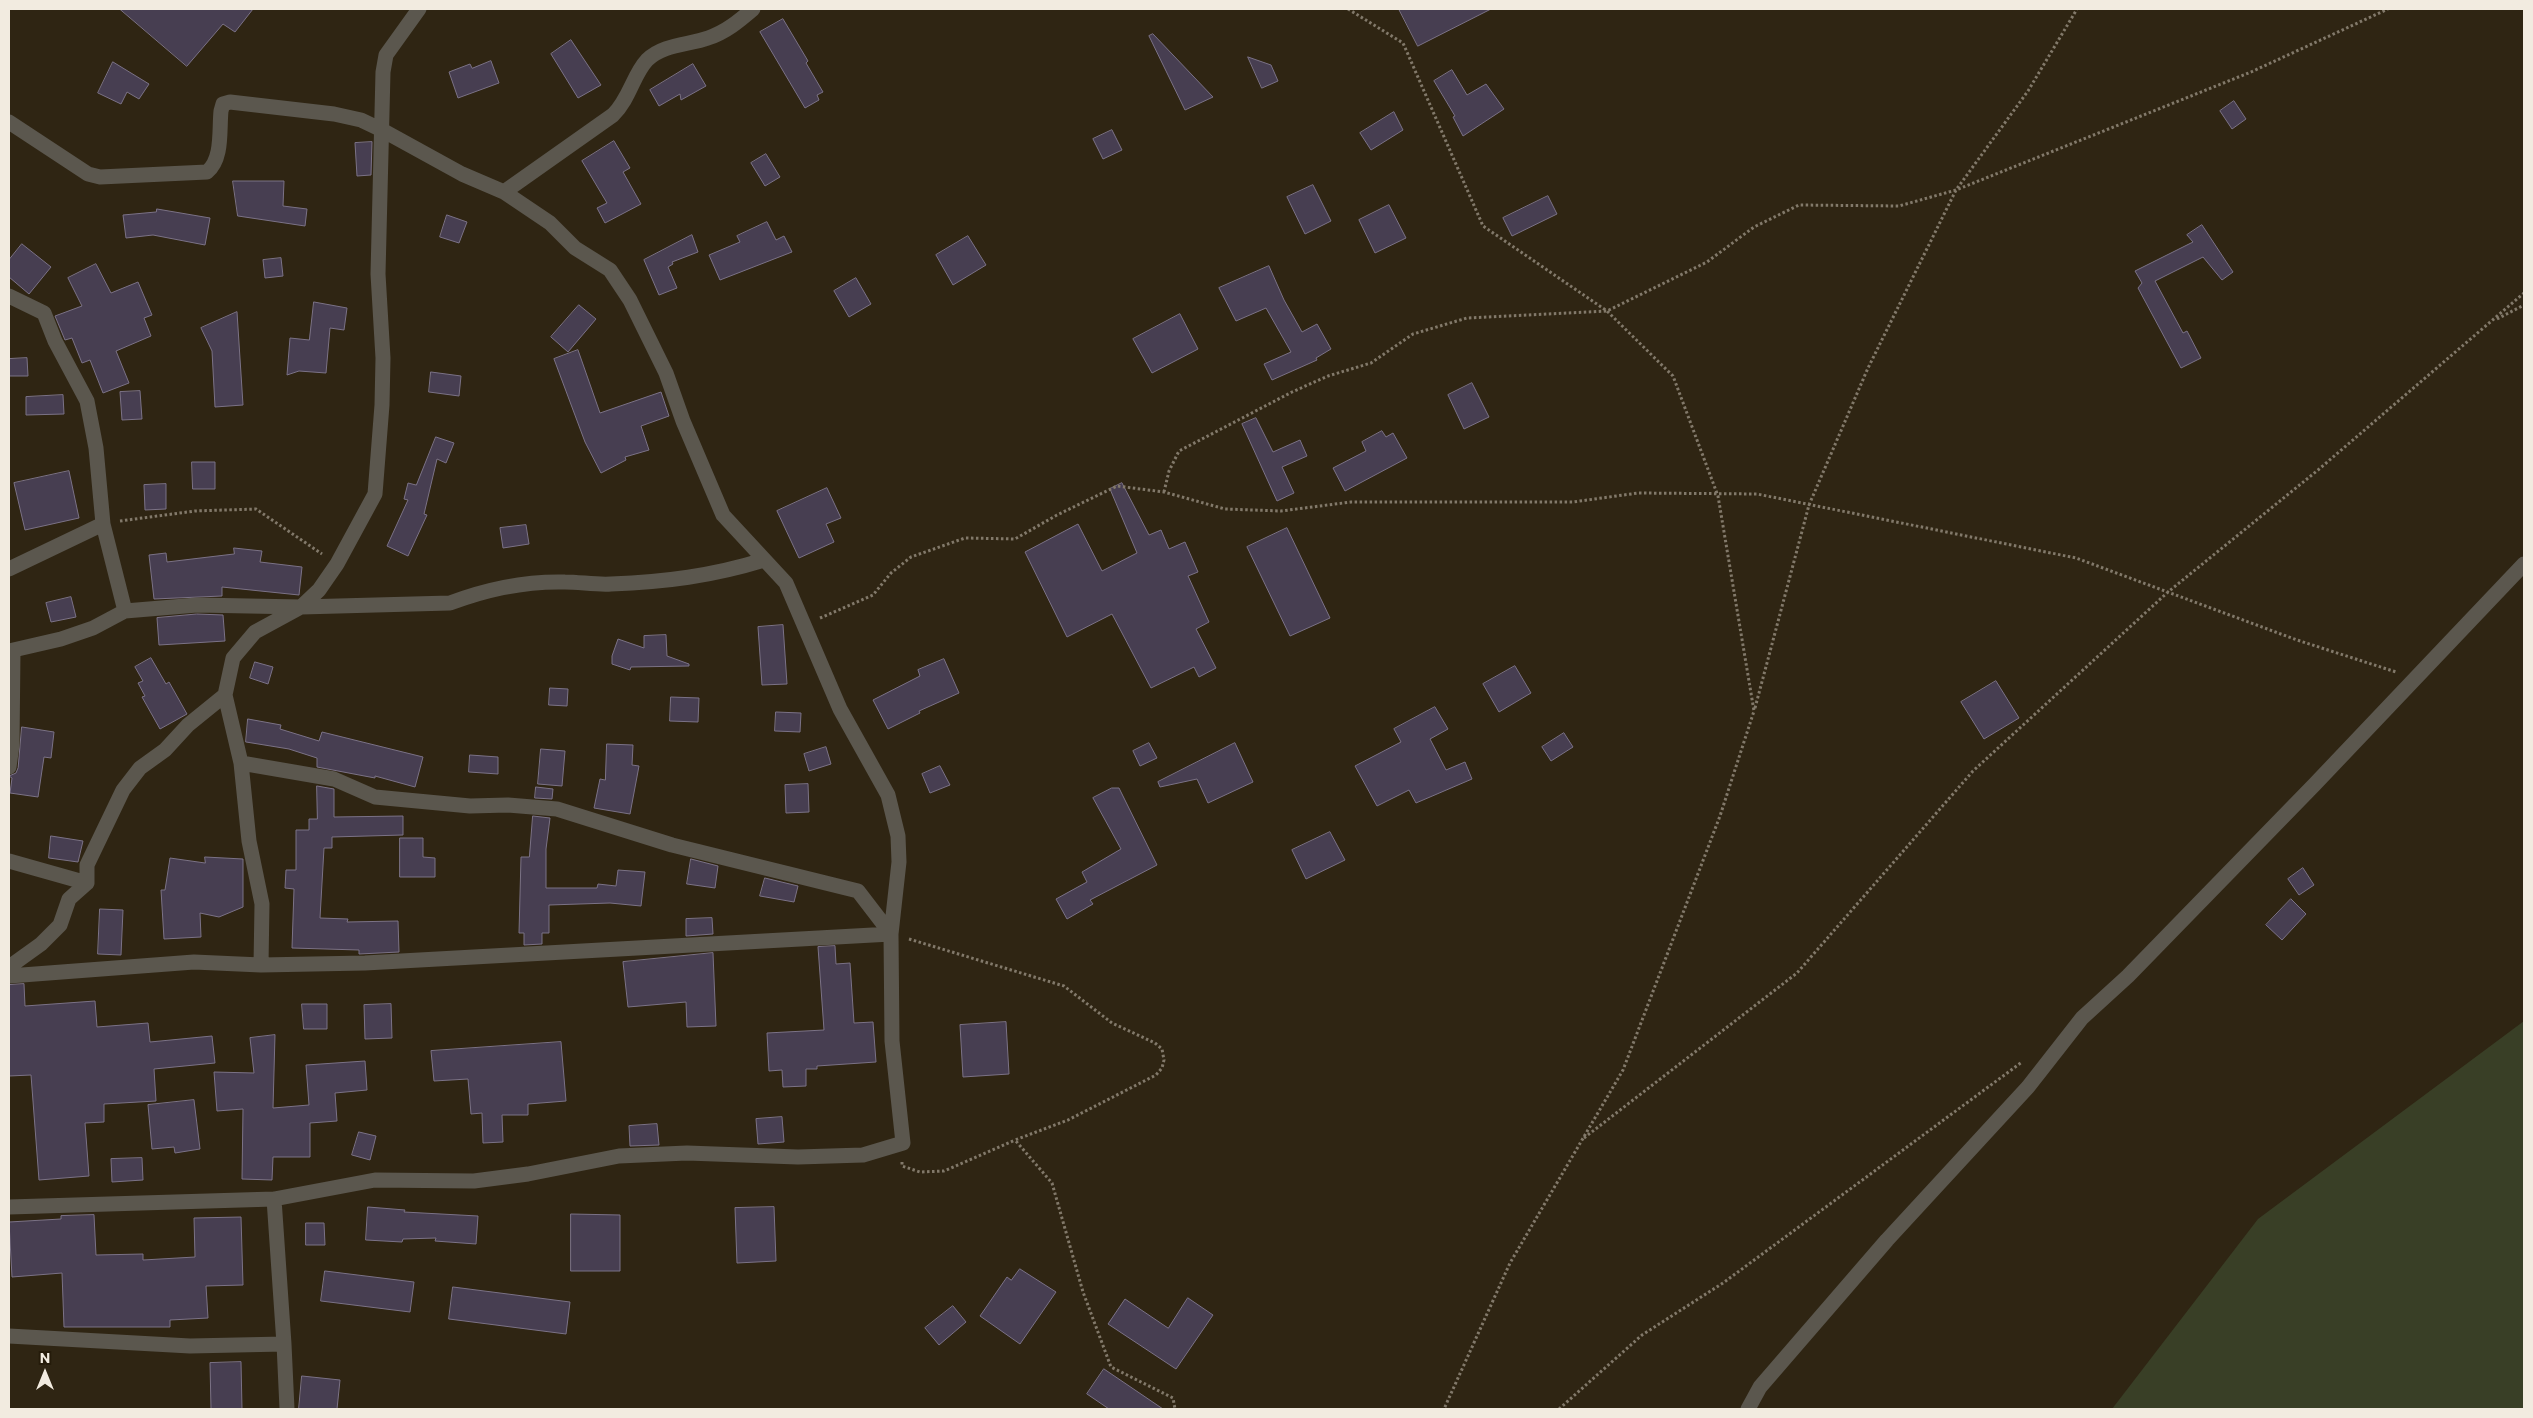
<!DOCTYPE html>
<html>
<head>
<meta charset="utf-8">
<style>
	body { margin:0 }
	#map { position:relative; width:2533px; height:1418px; overflow:hidden; background:#2f2513; font-family:Commissioner,sans-serif }
	canvas { display:block }
	.frame { position:absolute; inset:0; border:10px solid #f2ebe0; pointer-events:none }
	.north { position:absolute; left:20px; top:1348px; width:50px; height:50px; -webkit-text-stroke:4px #251b0a; paint-order:stroke; rotate:0deg; font-size:14px; font-weight:700; line-height:20px; text-align:center; color:#f2ebe0 }
	.north::after { content:''; display:block; margin:auto; width:18px; height:22px; background:#f2ebe0; clip-path:polygon(50% 0,100% 100%,50% 72%,0 100%) }
</style>
</head>
<body>
<div id="map">
<canvas width="2533" height="1418"></canvas>
<div class="frame"></div>
<div class="north">N</div>
</div>
<script>
const ctx = document.querySelector('canvas').getContext('2d');
ctx.lineJoin = 'round';
function paint(path, color) {
  ctx.fillStyle = color;
  ctx.fill(path, 'evenodd');
}
function trace(path, color, width, dash) {
  ctx.strokeStyle = color;
  ctx.lineWidth = width;
  ctx.lineCap = dash ? 'butt' : 'round';
  ctx.setLineDash(dash || []);
  ctx.stroke(path);
}
const green = new Path2D(`
	M2524,1021V1409H2112L2258,1219Z`);
const building = new Path2D(`
	M120,9H253L235,32L223,24L187,66Z
	M1399,9H1491L1418,46Z
	M783,19L808,61L806,63L823,92L817,95L819,100L805,108L760,32Z
	M1153,34L1213,97L1185,110L1149,36Z
	M571,40L601,85L578,98L551,54Z
	M1248,57L1271,65L1278,81L1262,88Z
	M491,61L499,83L458,98L449,72L470,64L472,68Z
	M113,62L149,84L139,99L127,92L121,104L98,93Z
	M693,64L706,86L681,100L680,94L659,106L650,90Z
	M1452,70L1467,95L1486,84L1504,109L1463,136L1453,117L1455,116L1434,81Z
	M2234,101L2246,119L2232,129L2220,111Z
	M1394,112L1403,130L1371,150L1360,133Z
	M1112,130L1122,150L1103,159L1093,139Z
	M614,141L630,168L623,172L641,204L605,223L597,208L607,203L582,161Z
	M372,142L371,175L357,176L355,143Z
	M766,154L780,177L765,186L751,163Z
	M233,181H284L283,206L307,209L305,226L238,216Z
	M1313,185L1331,221L1305,234L1287,197Z
	M1548,196L1557,214L1512,236L1503,218Z
	M1389,205L1406,238L1375,253L1359,220Z
	M157,209L210,218L205,245L153,235L126,238L123,215L156,212Z
	M447,215L467,222L459,243L440,237Z
	M767,222L776,240L784,236L792,252L720,280L709,255L740,242L737,236Z
	M2202,225L2233,272L2222,280L2203,257L2155,281L2183,333L2187,331L2201,358L2181,368L2138,288L2142,283L2135,271L2193,242L2187,235Z
	M692,235L698,252L672,262L673,264L668,267L677,288L659,295L644,260Z
	M968,236L986,265L953,285L936,255Z
	M22,244L51,267L29,294L9,277V260Z
	M281,258L283,276L265,278L263,260Z
	M96,264L111,293L138,282L152,315L144,318L151,336L116,351L129,383L103,393L90,360L82,363L72,338L65,340L55,316L82,306L68,278Z
	M1269,266L1284,300L1302,332L1317,324L1331,349L1316,358L1317,360L1272,380L1264,364L1291,352L1266,308L1236,321L1219,288Z
	M856,278L871,304L849,317L834,291Z
	M314,302L347,308L344,330L330,328L326,373L299,371L287,375L290,338L309,340Z
	M579,305L596,319L568,352L551,337Z
	M237,312L243,405L215,407L212,351L201,328Z
	M1180,314L1198,349L1152,373L1133,339Z
	M578,350L600,413L661,392L669,416L641,426L649,450L625,457L626,460L601,473L585,442L554,359Z
	M27,358L28,376H9V359Z
	M431,372L461,376L459,396L429,392Z
	M1472,383L1489,417L1464,429L1448,395Z
	M140,391L142,419L122,420L120,392Z
	M63,395L64,414L26,415V397Z
	M1256,418L1273,452L1300,440L1307,456L1282,467L1294,493L1277,501L1242,424Z
	M1382,431L1386,437L1393,433L1407,458L1345,491L1333,468L1366,451L1362,442Z
	M436,437L454,443L446,463L437,459L424,514L427,515L408,556L387,546L408,500L404,499L408,483L416,485Z
	M192,462H215V489H193Z
	M69,471L79,518L25,530L14,483Z
	M1122,483L1149,535L1161,530L1169,549L1185,542L1198,572L1188,576L1209,622L1196,629L1216,668L1199,677L1194,667L1151,688L1112,614L1067,637L1025,552L1078,524L1102,571L1137,553L1110,489Z
	M166,484V509L145,510L144,485Z
	M827,488L841,518L826,524L834,542L799,558L777,511Z
	M526,525L529,544L503,548L500,528Z
	M1287,528L1330,618L1290,636L1247,547Z
	M234,548L262,551L260,562L302,567L299,595L222,587V596L154,599L149,555L166,553L167,562L234,554Z
	M71,597L76,617L51,622L46,603Z
	M197,614L223,615L225,641L159,645L157,618Z
	M783,625L787,684L762,685L758,627Z
	M666,635L667,656L689,664V666L631,667L630,670L612,664V656L618,639L644,648V636Z
	M151,658L166,684L169,682L187,714L160,729L142,697L145,696L138,683L143,681L135,667Z
	M944,659L959,693L919,711L920,713L888,729L873,700L920,676L918,670Z
	M255,662L273,667L268,684L250,678Z
	M1515,666L1531,693L1499,712L1483,684Z
	M1996,681L2019,718L1984,739L1961,702Z
	M550,688L568,689L567,706L549,705Z
	M671,697L699,698L698,722L670,721Z
	M1435,707L1448,729L1430,739L1446,770L1465,762L1472,779L1416,803L1409,790L1377,806L1355,766L1401,742L1394,729Z
	M776,712L801,713L800,732L775,731Z
	M248,719L281,725L280,729L319,741L322,732L423,757L415,787L375,776V778L317,767V758L289,749L246,742Z
	M22,727L54,732L51,758L44,757L38,797L10,793L12,778L9,776L16,773L18,768Z
	M1564,733L1573,747L1551,761L1542,747Z
	M1149,743L1157,758L1140,766L1133,751Z
	M1235,743L1253,782L1208,803L1197,779L1160,787L1158,782Z
	M607,744L633,745L632,765L639,766L630,814L594,808L600,779L605,780Z
	M826,747L831,764L809,771L804,754Z
	M541,749L565,751L562,786L538,784Z
	M470,755L498,757V774L469,772Z
	M940,766L950,785L930,793L922,774Z
	M808,784L809,812L786,813L785,785Z
	M317,786L334,789V817L403,816V835L332,837V848H324L320,918L348,919L347,922L398,921L399,952L359,954V950L292,948L294,889L285,888L286,870H296V830H309V819H317Z
	M536,787L553,789L552,799L535,798Z
	M1112,788H1119L1157,865L1090,900L1093,904L1067,919L1056,899L1087,882L1082,872L1121,849L1093,798Z
	M533,816L550,818L546,849V888H597L598,884L616,886L618,870L645,872L641,906L610,903L549,905V933H542V944L524,945V933H519L521,857H529Z
	M1330,832L1345,860L1306,879L1292,850Z
	M51,836L83,841L78,862L49,858Z
	M400,838H423V857L435,858V877H400Z
	M205,857L243,859V907L219,917L200,913L201,937L164,939L161,890H165L170,858L205,863Z
	M691,859L718,866L715,888L687,884Z
	M2303,868L2314,885L2299,895L2288,879Z
	M765,878L798,886L794,902L760,896Z
	M2291,899L2306,914L2282,940L2266,925Z
	M100,909L123,910L121,955L98,954Z
	M712,918L713,934L686,936V919Z
	M835,946L836,964L850,963L854,1023L873,1022L876,1062L817,1066V1069H806V1086L783,1087L782,1070L769,1071L767,1033L824,1030L818,947Z
	M713,953L716,1026L687,1027L686,1002L628,1007L623,962Z
	M24,984L25,1006L95,1001L97,1027L148,1023L150,1042L212,1036L215,1063L154,1069L156,1101L104,1104V1122L85,1123L89,1176L39,1180L31,1075L9,1076V985Z
	M302,1004H327V1029H304Z
	M391,1004L392,1038L365,1039L364,1005Z
	M1006,1022L1009,1074L963,1077L960,1025Z
	M275,1035L273,1108L309,1105L306,1065L365,1061L367,1090L335,1093L337,1121L310,1123V1157H273L272,1180L242,1179L243,1109L217,1111L214,1072L254,1073L250,1038Z
	M561,1042L566,1101L528,1104V1115H502L503,1142L483,1143L482,1113L471,1114L468,1079L434,1081L431,1051Z
	M194,1100L200,1149L175,1153L174,1147L152,1149L148,1105Z
	M782,1117L784,1142L758,1144L756,1119Z
	M657,1124L659,1145L630,1146L629,1126Z
	M359,1132L376,1136L370,1160L352,1155Z
	M142,1158L143,1180L112,1182L111,1159Z
	M368,1207L405,1210L404,1212L478,1216L476,1244L435,1241L436,1238L403,1239L402,1242L366,1240Z
	M774,1207L776,1261L737,1263L735,1208Z
	M571,1214L620,1215V1271H571Z
	M94,1215L96,1255L143,1254V1260L195,1257L194,1218L241,1217L243,1285L206,1286L208,1318L170,1320V1327H64L62,1273L12,1277L9,1222L61,1219V1216Z
	M306,1223H324L325,1245H306Z
	M1020,1269L1056,1292L1020,1344L980,1316L1007,1277L1011,1280Z
	M325,1271L414,1282L410,1312L321,1301Z
	M453,1287L570,1302L566,1334L449,1319Z
	M1188,1298L1213,1315L1176,1369L1108,1324L1125,1299L1168,1328Z
	M953,1306L966,1322L939,1345L925,1328Z
	M241,1362L242,1409H211L210,1363Z
	M1104,1369L1163,1409H1109L1087,1394Z
	M302,1376L340,1380L337,1409H299Z`);
const path = new Path2D(`
	M1348,9L1403,43L1483,226L1607,311L1673,376L1718,496L1754,711L1720,816L1623,1070L1510,1263L1444,1409
	M2497,319L2524,305
	M1164,492L1169,471L1179,451L1292,392L1328,376L1371,363L1413,334L1467,318L1607,311L1707,262L1754,227L1799,205L1899,206L1956,190L2251,72L2388,9
	M120,521L195,511L256,509L322,554
	M820,618L873,595L891,573L911,557L965,538L1015,539L1057,515L1117,486L1164,492L1225,509L1281,511L1351,502H1573L1638,493L1757,494L2076,558L2297,640L2396,672
	M1755,708L1809,505L1868,368L1956,190L2028,91L2077,9
	M909,939L1064,986L1112,1023L1155,1043L1162,1049L1164,1060L1162,1068L1156,1075L1068,1120L1015,1140L1052,1183L1083,1292L1111,1367L1173,1398L1175,1409
	M1584,1138L1797,973L1973,771L2168,592L2318,470L2524,293
	M902,1162V1166L920,1172L944,1171L1015,1140
	M1559,1409L1642,1335L1723,1283L2022,1062`);
const minor = new Path2D(`
	M9,122L88,174L100,177L207,172C223,159 219,130 221,111L223,104L230,102L334,114L361,120L382,130L462,174L504,192L550,223L575,248L610,270L630,300L666,373L683,421L723,515L786,583L840,709L888,795L898,836L899,862L891,934L892,1041L903,1143L863,1155L798,1157L687,1153L619,1156L528,1174L474,1181L375,1180L274,1199L9,1207
	M504,192L613,115C630,98 633,75 647,60C663,44 689,45 708,38C726,32 739,21 753,9
	M9,296L44,313L55,341L87,401L96,448L103,524L125,611
	M9,569L103,524
	M9,651L61,639L93,628L125,611L197,605L301,607L450,603C487,589 525,581 565,582C580,582 596,585 611,584C665,582 712,576 764,560
	M225,695L241,763L249,841L262,904L261,965
	M241,763L334,779L375,797L470,806L508,805L557,809L672,845L858,891L891,934
	M9,767L12,745L13,651
	M9,861L87,883
	M9,967L41,944L60,925L69,899L87,883V865L123,790L140,768L165,750L188,725L225,695L233,658L255,632L301,607L319,590L337,564L375,494L382,405L383,358L378,274L383,72L386,55L419,9
	M9,976L194,962L261,965L365,963L891,934
	M274,1199L284,1344L287,1409
	M9,1336L190,1346L284,1344
	M1748,1409L1760,1387L1887,1240L2028,1087L2082,1018L2128,976L2315,784L2524,564`);
paint(green, '#393f26');
paint(building, '#473e51');
trace(building, '#7b7286', 1);
trace(path, '#82796a', 3, [2.5, 2.5]);
trace(minor, '#5b574e', 15);
</script>
</body>
</html>
